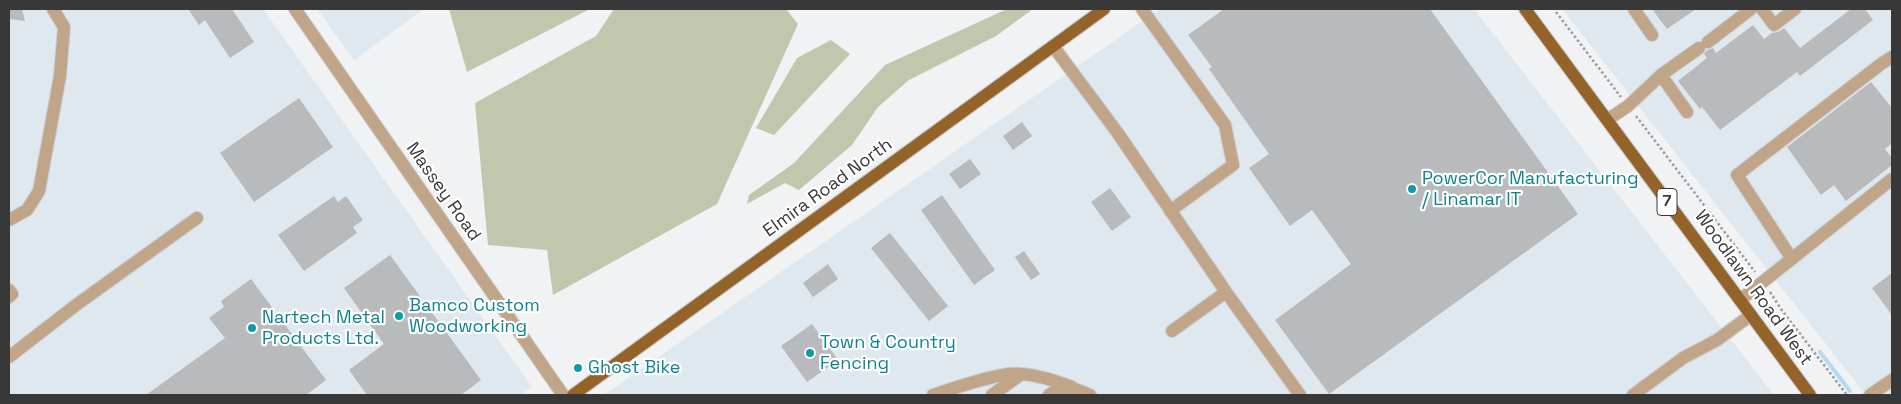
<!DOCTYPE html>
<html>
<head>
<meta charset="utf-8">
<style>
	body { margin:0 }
	#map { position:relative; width:1901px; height:404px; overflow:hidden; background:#f0f2f4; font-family:"Space Grotesk",sans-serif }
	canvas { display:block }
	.frame { position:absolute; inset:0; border:10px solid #383839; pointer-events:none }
</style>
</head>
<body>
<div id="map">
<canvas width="1901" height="404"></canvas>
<div class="frame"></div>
</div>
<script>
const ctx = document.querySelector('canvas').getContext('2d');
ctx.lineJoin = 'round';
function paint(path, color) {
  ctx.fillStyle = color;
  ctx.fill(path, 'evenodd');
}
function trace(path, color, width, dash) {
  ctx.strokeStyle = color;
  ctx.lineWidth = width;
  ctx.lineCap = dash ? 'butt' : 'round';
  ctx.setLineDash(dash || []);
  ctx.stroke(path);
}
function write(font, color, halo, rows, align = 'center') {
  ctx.font = font + ' "Space Grotesk",sans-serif';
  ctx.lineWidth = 4.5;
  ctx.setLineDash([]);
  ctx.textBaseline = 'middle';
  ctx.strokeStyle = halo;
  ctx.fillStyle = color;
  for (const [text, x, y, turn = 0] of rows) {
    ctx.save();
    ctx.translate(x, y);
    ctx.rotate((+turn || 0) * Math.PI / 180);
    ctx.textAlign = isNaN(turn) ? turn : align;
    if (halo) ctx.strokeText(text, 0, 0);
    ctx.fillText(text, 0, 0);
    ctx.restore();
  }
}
const built = new Path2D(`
	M9,9H263L532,387L521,395H9Z
	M317,9H424L354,60Z
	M1160,9H1474L1774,395H604Z
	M1562,9H1892V395H1866Z`);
const green = new Path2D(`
	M449,9H590L467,72Z
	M614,9H786L798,24L717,204L553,295L547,250L488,245L475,103L596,36Z
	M1007,9H1033L996,36L909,80L878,107L852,145L799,190L785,183L747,204L749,195L794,163L885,65Z
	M831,40L850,54L774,135L756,128L797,58Z`);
const stream = new Path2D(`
	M1820,352L1850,391`);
const building = new Path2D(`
	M9,9H22L25,21L9,19Z
	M188,9H232L254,42L230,58L205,20L199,25Z
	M1224,9H1430L1578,214L1329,394L1275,320L1351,264L1312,210L1290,226L1249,168L1269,154L1209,69L1212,67L1188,35Z
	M1652,9H1696L1667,29Z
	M1851,9H1865L1873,20L1800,76L1797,72L1720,130L1702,107L1700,109L1678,81L1707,58L1704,54L1707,50L1713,48L1716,53L1753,25L1764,39L1772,33L1778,32L1784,28L1800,48Z
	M1871,82L1892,108V143L1885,149L1892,158V165L1846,201L1834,185L1821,195L1787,147Z
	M299,98L333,147L254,202L220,153Z
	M1022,122L1032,136L1013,150L1003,136Z
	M970,159L981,174L960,189L949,174Z
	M1110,188L1131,217L1112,231L1091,202Z
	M942,195L995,270L974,285L921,210Z
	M334,196L338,202L346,196L363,220L353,227L357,233L304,271L278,235Z
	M890,233L948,306L929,321L871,248Z
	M1024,251L1040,274L1031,280L1015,257Z
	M390,255L481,380L461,395H367L349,370L384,344L344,288Z
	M828,264L838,279L813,297L803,283Z
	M1892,273V315L1872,288Z
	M251,279L326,380L306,395H146L225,338L209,318L224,307L221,301Z
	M812,324L838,360L807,382L781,346Z`);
const path = new Path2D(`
	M1556,12L1621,97
	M1636,116L1755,272
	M1770,292L1781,309L1847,395`);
const minor = new Path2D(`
	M295,9L563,395
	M1142,9L1225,125L1233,165L1170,211
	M1634,9L1652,35
	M1762,9L1774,25L1795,9
	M1708,42L1751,9
	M1053,46L1117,132L1226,292L1300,395
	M1661,75L1687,112
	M1607,120L1628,106L1661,75L1699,48
	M9,220L27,210L39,191L60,76L64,27L53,9
	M1792,259L1737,175L1881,64L1892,57
	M9,290L12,294L9,297
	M1740,300L1892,179
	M1172,331L1226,292
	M9,357L76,305L197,218
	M933,395C957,387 983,378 1008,374C1028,372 1054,380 1072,387
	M992,395L1020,375
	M1049,395C1065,384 1074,388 1090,395
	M1633,395L1683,358L1717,340L1751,315
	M1870,395L1892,380`);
const major = new Path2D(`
	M1525,9L1810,395
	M573,395L1104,9`);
const markers = [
	[1412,189,5,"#0f9aa8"],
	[399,316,5,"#0f9aa8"],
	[252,328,5,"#0f9aa8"],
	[810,353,5,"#0f9aa8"],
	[578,368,5,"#0f9aa8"]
];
const shields = [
	[1667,202,20]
];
const shieldNames = [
	["7",1667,202]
];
const cultureNames = [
	["PowerCor Manufacturing",1422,179],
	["/ Linamar IT",1422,200],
	["Bamco Custom",409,306],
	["Woodworking",409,327],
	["Nartech Metal",262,318],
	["Products Ltd.",262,339],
	["Town & Country",820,343],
	["Fencing",820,364],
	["Ghost Bike",588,368]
];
const streetNames = [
	["Elmira Road North",828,188,-36],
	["Massey Road",443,192,55],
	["Woodlawn Road West",1753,288,54]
];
paint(built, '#dfe8ef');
paint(green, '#bfc8ad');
trace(stream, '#b3d9f3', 4);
paint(building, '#b8babc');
trace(minor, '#cbcdcf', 14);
trace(major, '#cbcdcf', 14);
trace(path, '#9c9d9f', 2.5, [2.5, 2.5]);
trace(minor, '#c1a588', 12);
trace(major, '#946329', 12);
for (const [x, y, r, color] of markers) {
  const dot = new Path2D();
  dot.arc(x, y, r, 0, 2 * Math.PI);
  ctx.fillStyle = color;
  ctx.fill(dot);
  trace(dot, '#fff', 2);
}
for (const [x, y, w] of shields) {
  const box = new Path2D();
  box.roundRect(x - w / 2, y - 13.5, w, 27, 4);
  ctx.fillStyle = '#fff';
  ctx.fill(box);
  trace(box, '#383839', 1);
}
write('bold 16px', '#383839', null, shieldNames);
write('18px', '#0d838f', '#fff', cultureNames, 'left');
write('18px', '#383839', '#fff', streetNames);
</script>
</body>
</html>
